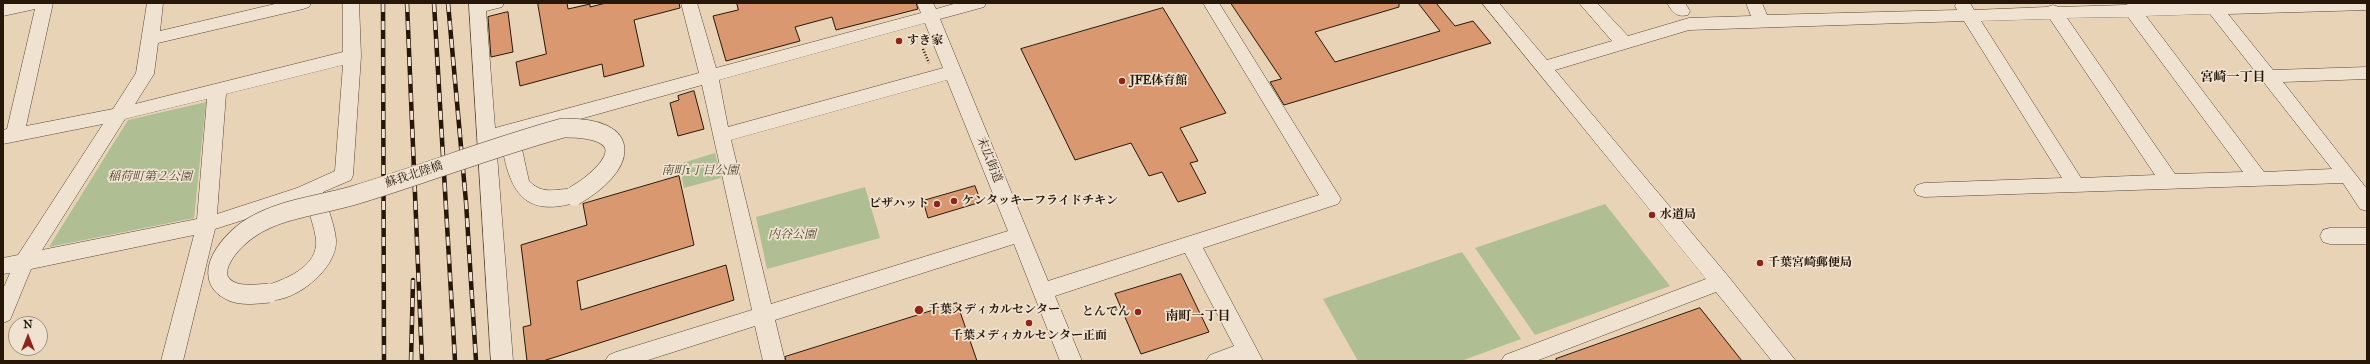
<!DOCTYPE html>
<html>
<head>
<meta charset="utf-8">
<style>
	body { margin:0 }
	#map { position:relative; width:2370px; height:364px; overflow:hidden; background:#e8d3b6; font-family:"IM FELL Great Primer",serif }
	canvas { display:block }
	.frame { position:absolute; inset:0; border:4px solid #271708; pointer-events:none }
	.north { position:absolute; left:8px; top:316px; width:40px; height:40px; box-sizing:border-box; background:#f0e2d0; border:1px solid #a09180; border-radius:50%; rotate:0deg; font-size:11px; font-weight:700; line-height:16px; text-align:center; color:#271708 }
	.north::after { content:''; display:block; margin:auto; width:14px; height:18px; background:#8f2418; clip-path:polygon(50% 0,100% 100%,50% 72%,0 100%) }
</style>
</head>
<body>
<div id="map">
<canvas width="2370" height="364"></canvas>
<div class="frame"></div>
<div class="north">N</div>
</div>
<script>
const ctx = document.querySelector('canvas').getContext('2d');
ctx.lineJoin = 'round';
function paint(path, color) {
  ctx.fillStyle = color;
  ctx.fill(path, 'evenodd');
}
function trace(path, color, width, dash) {
  ctx.strokeStyle = color;
  ctx.lineWidth = width;
  ctx.lineCap = dash ? 'butt' : 'round';
  ctx.setLineDash(dash || []);
  ctx.stroke(path);
}
function write(font, color, halo, rows, align = 'center') {
  ctx.font = font + ' "IM FELL Great Primer","Noto Serif JP",serif';
  ctx.lineWidth = 3.5;
  ctx.setLineDash([]);
  ctx.textBaseline = 'middle';
  ctx.strokeStyle = halo;
  ctx.fillStyle = color;
  for (const [text, x, y, turn = 0] of rows) {
    ctx.save();
    ctx.translate(x, y);
    ctx.rotate((+turn || 0) * Math.PI / 180);
    ctx.textAlign = isNaN(turn) ? turn : align;
    if (halo) ctx.strokeText(text, 0, 0);
    ctx.fillText(text, 0, 0);
    ctx.restore();
  }
}
const green = new Path2D(`
	M206,102L194,218L49,247L128,120Z
	M715,153L721,178L684,188L679,164Z
	M865,187L880,238L767,269L756,217Z
	M1605,204L1670,286L1535,335L1475,248Z
	M1462,252L1521,339L1461,361H1358L1323,299Z`);
const building = new Path2D(`
	M538,3H567L568,9L590,4V7L606,3H679L680,8L634,20L644,66L604,77L602,64L520,86L516,62L546,54Z
	M737,3H916L918,9L836,30L832,17L795,27L800,41L726,61L713,16L738,10Z
	M1231,3H1399V7L1315,32L1335,62L1440,31L1418,3H1436L1455,26L1473,21L1491,43L1284,105L1270,82L1281,79Z
	M1163,8L1226,113L1180,128L1198,161L1190,163L1206,193L1178,202L1162,172L1149,176L1131,143L1075,160L1021,49Z
	M508,12L513,52L491,57L488,17Z
	M694,91L704,129L678,136L670,103L679,100L678,96Z
	M679,176L694,245L577,281L581,310L726,265L734,300L543,361H527L523,327L531,325L521,245L587,225L583,204Z
	M975,186L981,202L928,218L923,201Z
	M1181,274L1209,332L1141,354L1115,294Z
	M957,303L977,361H786L785,357Z
	M1700,308L1742,361H1556V359Z`);
const path = new Path2D(`
	M923,49L929,63`);
const minor = new Path2D(`
	M9,3H53L26,126L113,109L136,73L147,3H163L160,31L279,3H311L309,7L303,9L158,43L154,74L135,104L343,52V3H359L361,56L353,175L351,180L323,192C327,207 335,225 336,240C338,270 289,308 262,299L259,293L262,287C283,280 319,268 316,239C314,226 309,213 306,200L215,229L183,361H161L194,235L31,269L10,320L3,323V289L10,273L3,274V258L18,255L103,124L3,144V130L7,129L35,9L3,16V4ZM343,65L335,171L297,188L217,214L226,94ZM207,99L197,219L42,250L125,119Z
	M469,3H504L502,7L486,11L495,128L699,73L681,3H697L716,68L921,13L917,3H933L936,9L957,3H986L984,7L940,19L1048,281L1319,195L1203,3H1219L1341,199L1338,204L1203,248L1263,361H1206L1210,355L1234,346L1185,253L1055,296L1082,361H1060L1014,244L775,320L785,361H763L755,326L645,361H605L609,355L616,352L752,310L702,85L519,136L529,181C547,199 561,184 581,191L584,196L581,201C523,220 509,191 501,140L496,142L513,361H491ZM925,23L943,68L728,127L719,80ZM947,80L1008,231L771,304L731,140Z
	M1482,3H1499L1547,60L1612,41L1579,3H1597L1628,36L1689,18L1751,16L1746,3H1762L1767,15L1957,10L1955,6L1956,3H1970L1974,10L2047,7L2053,5L2059,7L2125,5L2131,3H2367V10L2228,14L2273,70L2367,67V79L2283,82L2367,189V211L2360,209L2343,183L1924,197L1917,195L1914,190L1917,185L1924,183L2062,178L1964,21L1689,30L1555,70L1728,276L1796,361H1772L1716,292L1536,361H1501L1505,355L1706,279ZM2210,14L2332,169L2264,172L2146,16ZM2128,17L2243,172L2175,174L2067,18ZM2050,19L2155,175L2081,178L1981,21Z
	M1667,3H1685L1690,11L1688,15C1677,18 1672,12 1667,3Z
	M2330,228H2367V244H2330L2323,242L2320,236L2323,230Z`);
const rail = new Path2D(`
	M383,3L384,361
	M407,3L422,361
	M434,3L455,361
	M448,3L466,202L476,361
	M411,361L413,280`);
const minorBridge = new Path2D(`
	M269,293C257,294 244,296 233,292C197,277 233,238 252,227C282,208 322,205 355,195C425,174 493,147 563,128C636,127 625,166 574,196`);
const markers = [
	[899,41,4,"#8f2418"],
	[1122,81,4,"#8f2418"],
	[954,201,4,"#8f2418"],
	[937,204,4,"#8f2418"],
	[1652,215,4,"#8f2418"],
	[1760,263,4,"#8f2418"],
	[919,310,5,"#8f2418"],
	[1138,312,4,"#8f2418"],
	[1029,323,4,"#8f2418"]
];
const poiNames = [
	["すき家",907,41],
	["JFE体育館",1130,81],
	["ケンタッキーフライドチキン",962,201],
	["ピザハット",929,204,"right"],
	["水道局",1660,215],
	["千葉宮崎郵便局",1768,263],
	["千葉メディカルセンター",928,310],
	["とんでん",1130,312,"right"],
	["千葉メディカルセンター正面",1029,336,"center"]
];
const streetNames = [
	["末広街道",989,160,68],
	["蘇我北陸橋",414,175,-18]
];
const parkNames = [
	["南町1丁目公園",700,171],
	["稲荷町第２公園",150,177],
	["内谷公園",792,235]
];
const neighbourhoodNames = [
	["宮崎一丁目",2233,78],
	["南町一丁目",1198,317]
];
paint(green, '#afbe93');
paint(building, '#d9986f');
trace(building, '#271708', 1);
trace(minor, '#574634', 1);
trace(path, '#271708', 2.5, [1, 2]);
paint(minor, '#f0e2d0');
trace(rail, '#271708', 4.5);
trace(rail, '#f0e2d0', 3, [9]);
trace(minorBridge, '#574634', 20, []);
trace(minorBridge, '#f0e2d0', 19);
for (const [x, y, r, color] of markers) {
  const dot = new Path2D();
  dot.arc(x, y, r, 0, 2 * Math.PI);
  ctx.fillStyle = color;
  ctx.fill(dot);
  trace(dot, '#f0e2d0', 1.5);
}
write('bold 12px', '#271708', '#f0e2d0', poiNames, 'left');
write('12px', '#271708', '#f0e2d0', streetNames);
write('italic 12px', '#504932', '#f0e2d0', parkNames);
write('bold 13px', '#271708', '#f0e2d0', neighbourhoodNames);
</script>
</body>
</html>
